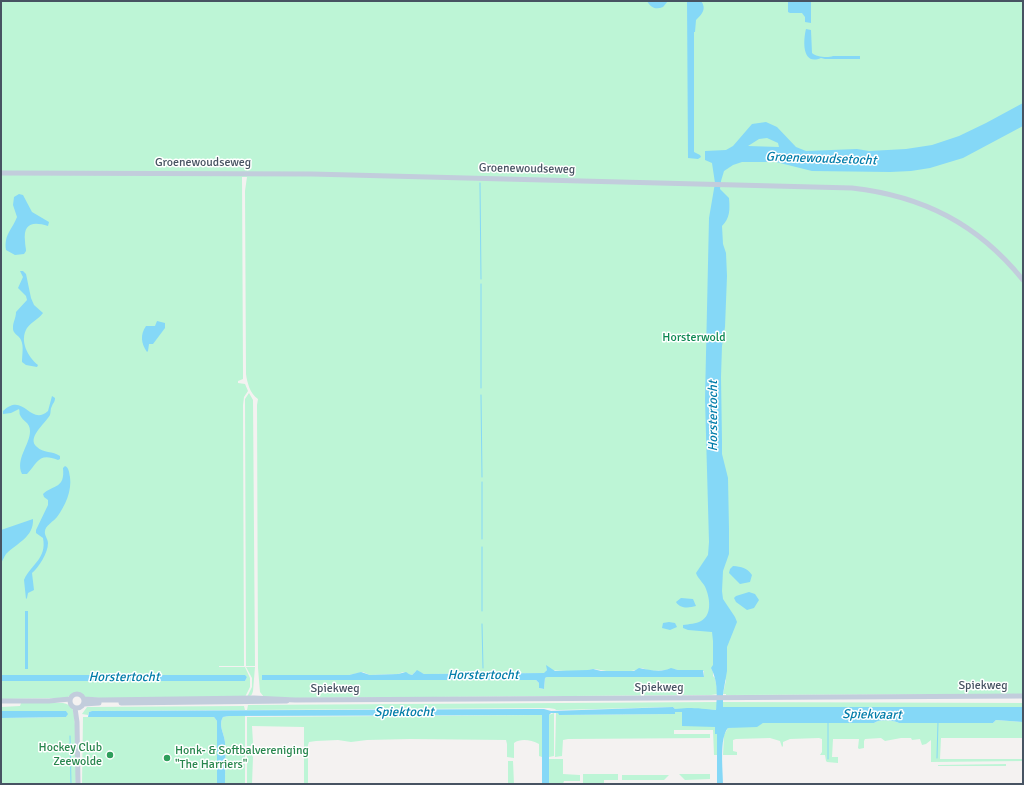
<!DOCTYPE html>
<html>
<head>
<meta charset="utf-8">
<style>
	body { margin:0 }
	#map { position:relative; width:1024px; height:785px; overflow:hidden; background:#f4f2f1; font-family:Signika,sans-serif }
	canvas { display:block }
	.frame { position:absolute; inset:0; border:2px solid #475362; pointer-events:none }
</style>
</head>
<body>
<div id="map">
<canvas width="1024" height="785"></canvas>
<div class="frame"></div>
</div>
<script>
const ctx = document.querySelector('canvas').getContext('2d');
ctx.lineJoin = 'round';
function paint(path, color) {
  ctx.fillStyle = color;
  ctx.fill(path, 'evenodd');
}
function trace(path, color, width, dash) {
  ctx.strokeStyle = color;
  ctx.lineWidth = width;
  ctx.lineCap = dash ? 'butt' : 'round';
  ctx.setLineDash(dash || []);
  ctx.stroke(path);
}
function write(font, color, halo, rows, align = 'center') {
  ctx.font = font + ' Signika,sans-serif';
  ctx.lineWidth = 3;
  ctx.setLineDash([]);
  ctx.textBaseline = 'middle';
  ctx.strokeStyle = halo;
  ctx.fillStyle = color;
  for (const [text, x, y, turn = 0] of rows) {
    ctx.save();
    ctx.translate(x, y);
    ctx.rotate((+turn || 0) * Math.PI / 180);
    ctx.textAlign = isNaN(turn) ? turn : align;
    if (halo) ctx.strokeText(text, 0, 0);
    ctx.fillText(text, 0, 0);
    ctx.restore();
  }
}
const green = new Path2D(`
	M1,1H1023V694L726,695V694H723L726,680L711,668L713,672V676L715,678L718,694L711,695L293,698L264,697L260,692L258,668L257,405L258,399C250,394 247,382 246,374L245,191L247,177H242L243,373V379L238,381V383L245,384L248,391L244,397L243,405L244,666H219V667H245L250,678V687L245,697L116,699L85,697L81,693L77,692L66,698L1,699V681H245L247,677L244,675H1ZM642,668C652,673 664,670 674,669L678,670L704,671V677H547L545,678L544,689L539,688V683L536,680H262V675H349L363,672L370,675L398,674L403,672L412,675L416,671L424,674H431L545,673L547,670C560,671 572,671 585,671C588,670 592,669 595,669C608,672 628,674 642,668Z
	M249,393L253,400L255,666H246L245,399Z
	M246,667H255L253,691C252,695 251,696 247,697L252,687V678Z
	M718,702L716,710L675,709L673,707L558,710H556L555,709L549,708L247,710L248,705Z
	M722,702L1023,703V707L725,708L723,707Z
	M21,703H63C67,704 70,705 72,708C77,716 76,771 76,784H1V718L66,717L67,715L66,711H1V707L20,706Z
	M244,706L245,710L92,711L89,712L88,715L82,714L87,707Z
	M675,712H682L715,727L717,734V755H714L713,730H674V734H710V738L568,739L563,740L562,756L555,757L556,713H558L559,715L674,714Z
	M554,713V756L549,757V715Z
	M542,715V757L539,756V744C531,740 521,738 514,743V758L507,757V744L506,740L410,739L367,740L351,742L338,740L316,741L309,742L308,745V784H304V727L252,726L253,743L251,746H247V717Z
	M229,716H245V784H225C225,770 226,756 225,742C224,733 218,725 223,717Z
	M83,717H214L217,721V784H124L95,783L94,784H82Z
	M996,720L1023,722V738H941L940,759H1023V761L931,762V740L926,744L922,745L920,739L912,740L911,738H901L885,741L881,738L865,739L864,741V748L859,749L858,748L859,739H833L832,757H838V763L827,762L826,761L825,755H820L822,752V739L819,738L790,739L783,742V746L782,747L780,741L770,738L736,739L733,740V751L737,752V755H723L724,735L728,728L763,723H874C880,719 892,720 899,723H993Z
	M251,754L253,757L252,784H247V755Z
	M549,759H563V774L580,775V781H564L563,784H549Z
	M508,761H513L514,784H508Z
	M1006,764V766H938V765Z
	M583,774H618V780H604V784H583Z
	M679,774H710V779L685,780Z
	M622,775H669L664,780H622Z`);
const water = new Path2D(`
	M647,1H668L663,7C656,10 651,8 647,1Z
	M687,1H701C707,9 702,14 696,20L695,32H694V152L700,155L701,157L698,159L688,158Z
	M788,1H811V23L805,22V17L802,13H790L788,12Z
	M806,29L811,30L812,53C816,57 828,58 833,56H860V59H825L821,58C802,66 803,41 806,29Z
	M1023,103V126L963,158L930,168L911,171L890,172L812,171L776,162H742L733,165L724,171L721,181L720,189L729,198C730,210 730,218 722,226L723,244L726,253L727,276L725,327L722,346L721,377L722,441V454L728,478L729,529V554L723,571L722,591L723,599L735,617L737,622L727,647V671L723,694V707H1023V722L996,720L993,723H899C892,720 880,719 874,723H763L757,727L728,728C719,738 723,770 723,784H717V734H715V727L682,726V712H675V714L559,715L558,713H551L549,715V784H542V715L229,716L223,717C218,725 224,733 225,742C226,756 225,770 225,784H217V721L214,717H88L89,712L92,711L531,709H544L551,711L673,707L675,709C680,709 683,708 687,708C698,708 706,709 716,710C717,695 718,681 711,668L713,665V641L712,632L688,630L683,628V625C689,624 696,624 701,621C712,615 710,599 706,589C704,583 698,579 696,573L708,555L709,542L705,399L709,218L715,183L712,163L705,160V151L726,150L733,146L752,124L766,122L777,127L796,147L806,151L857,149L869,151L906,149L932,145L959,136L986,123ZM767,138L778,143L779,147L748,146L759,139Z
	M19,194L23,195L32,212L49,222L48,226C33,221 23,223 25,241C25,245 26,248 26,251L24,254L15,255L6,250C4,234 12,230 17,217L13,205L14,197Z
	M20,271H23L26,274L31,298L34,305L43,313C39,319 31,322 27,328C19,341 28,357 38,365L37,367L26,365L22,362C22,355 24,346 21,340C19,335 12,334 13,327C13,322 16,318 16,312L27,300L26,296L18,288L23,277Z
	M157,321L165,323V328L153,344H149L148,351L147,352C141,343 140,335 146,326H155Z
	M52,396L55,398C55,402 53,403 52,406C50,409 51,412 50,415C45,424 26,438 37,447C43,453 53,451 60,456V459L58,460C39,452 38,462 27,474H22C15,459 30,445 30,431C30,422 23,422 20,415C19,414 20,411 19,409L11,413L3,414V411C24,391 30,427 48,411Z
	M65,466C69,468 69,472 70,477C72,491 65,506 57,517C54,521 45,526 45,531C44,535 48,539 48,543C48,553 39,567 32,573L34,590L28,593L27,598L26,599L24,580C31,564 47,559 43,538L36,533V530L48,505V500L44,497L43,494C54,484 65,489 63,468Z
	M33,519C34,537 17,543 6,554C4,557 3,560 1,563V530Z
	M733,566C742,567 746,567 752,575L750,582L740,584L729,573L730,569Z
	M749,592L755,594L759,600L754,608L747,610L736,602L734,598L736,596Z
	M681,598L693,599L696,606C689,608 680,609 676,602Z
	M25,611H28V669H25Z
	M669,622L675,623L677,627L670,630L662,628L663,623Z
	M546,665L555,671L588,670L593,669L601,671H634L639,668C650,670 661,673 671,668L678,670H703L704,677H547L545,678L544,689L539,688V683L536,680H262V675H349L361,672L370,675L398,674L406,672L409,674L412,675L417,670L424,674L544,673L547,670Z
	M1,675H245L247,677L245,681H1Z
	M1,711H66L68,714L66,717L1,718Z`);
const stream = new Path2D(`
	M480,183L481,279
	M481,284V388
	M481,395L482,477
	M482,482V539
	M482,547V611
	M482,624L483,668
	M828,723V759
	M70,736L71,784
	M937,758L938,722`);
const secondary = new Path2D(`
	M1,173L312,174L852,188C923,196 978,224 1023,280
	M70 701a7 7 0 1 1 14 0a7 7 0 1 1-14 0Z
	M84,699L100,700L254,698L295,700L1023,696
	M1,701H49L70,699
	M121,703L287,701
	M84,704L99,703
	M75,708L77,722L78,784`);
const markers = [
	[110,755,4,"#2e9e5b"],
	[167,758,4,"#2e9e5b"]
];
const streetNames = [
	["Groenewoudseweg",203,163],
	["Groenewoudseweg",527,169,1],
	["Spiekweg",983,686],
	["Spiekweg",659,688],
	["Spiekweg",335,689]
];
const parkNames = [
	["Horsterwold",694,338]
];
const leisureNames = [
	["Hockey Club",102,748],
	["Zeewolde",102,762],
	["Honk- & Softbalvereniging",175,751,"left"],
	["\"The Harriers\"",175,765,"left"]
];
const waterNames = [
	["Groenewoudsetocht",821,159,2],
	["Horstertocht",714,416,-90],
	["Horstertocht",483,676],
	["Horstertocht",124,678],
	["Spiektocht",404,713],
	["Spiekvaart",872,715,1]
];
paint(green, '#bdf5d6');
paint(water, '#85d8f7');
trace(stream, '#85d8f7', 1);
trace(secondary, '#c2cddc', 5);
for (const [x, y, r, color] of markers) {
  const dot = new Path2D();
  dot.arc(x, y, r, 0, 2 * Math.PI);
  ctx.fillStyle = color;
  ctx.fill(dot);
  trace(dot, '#fff', 1.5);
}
write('12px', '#475362', '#fff', streetNames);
write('12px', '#0d8852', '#fff', parkNames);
write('12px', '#27864d', '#fff', leisureNames, 'right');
write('italic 13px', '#027daa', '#fff', waterNames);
</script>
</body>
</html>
